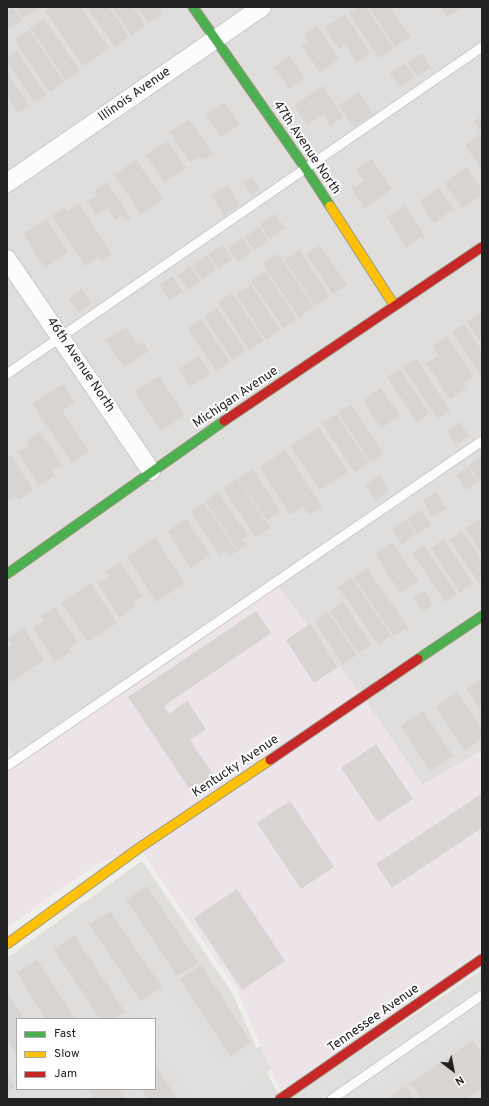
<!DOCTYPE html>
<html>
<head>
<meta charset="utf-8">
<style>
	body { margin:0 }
	#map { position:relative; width:489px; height:1106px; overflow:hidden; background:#f0eeeb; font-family:Overpass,sans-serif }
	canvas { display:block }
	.frame { position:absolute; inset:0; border:8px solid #222; pointer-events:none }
	.legend { position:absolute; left:16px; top:1018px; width:140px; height:72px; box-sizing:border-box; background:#fff; border:1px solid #a7a7a7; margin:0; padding:5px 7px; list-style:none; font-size:12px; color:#222 }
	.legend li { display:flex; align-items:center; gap:8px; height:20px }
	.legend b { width:20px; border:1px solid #a7a7a7 }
	.north { position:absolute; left:433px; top:1050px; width:40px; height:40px; -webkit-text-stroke:3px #fff; paint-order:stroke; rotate:148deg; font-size:11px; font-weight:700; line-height:16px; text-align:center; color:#222 }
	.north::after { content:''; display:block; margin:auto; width:14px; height:18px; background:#222; clip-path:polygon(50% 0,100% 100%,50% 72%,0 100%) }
</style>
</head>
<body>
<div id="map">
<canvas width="489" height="1106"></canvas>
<div class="frame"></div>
<ul class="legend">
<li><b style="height:5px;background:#4caf50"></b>Fast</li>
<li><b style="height:5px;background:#ffc107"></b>Slow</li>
<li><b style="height:5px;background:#c62828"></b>Jam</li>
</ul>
<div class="north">N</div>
</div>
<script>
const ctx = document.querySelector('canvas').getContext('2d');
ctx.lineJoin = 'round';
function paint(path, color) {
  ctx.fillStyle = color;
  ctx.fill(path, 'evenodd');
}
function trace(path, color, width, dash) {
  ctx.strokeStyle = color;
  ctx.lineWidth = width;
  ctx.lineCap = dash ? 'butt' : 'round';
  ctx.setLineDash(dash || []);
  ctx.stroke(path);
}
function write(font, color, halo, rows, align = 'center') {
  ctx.font = font + ' Overpass,sans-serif';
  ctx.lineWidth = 4;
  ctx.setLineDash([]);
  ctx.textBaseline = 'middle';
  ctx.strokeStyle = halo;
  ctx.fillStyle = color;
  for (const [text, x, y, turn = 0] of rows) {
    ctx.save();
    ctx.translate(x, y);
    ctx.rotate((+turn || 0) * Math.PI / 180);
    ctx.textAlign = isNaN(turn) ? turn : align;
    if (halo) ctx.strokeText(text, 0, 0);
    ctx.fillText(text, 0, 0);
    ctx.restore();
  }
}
const residential = new Path2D(`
	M7,7H482V751L422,785L363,697L16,759L7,745Z
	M142,861L233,994L269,1077L281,1099H7V958ZM17,1019H155V1089H17Z
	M482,970V1099H287Z`);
const industrial = new Path2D(`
	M275,582L363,697L422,785L482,752V968L283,1097L237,990L139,848L95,865L7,927V745L16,759Z`);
const parking = new Path2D(`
	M482,977V1017L362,1099H307Z
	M164,989L220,1064L261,1046L271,1069L227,1099H188L195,1095L155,1043V1019H136L132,1013Z
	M18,1089H74L81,1099H24Z`);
const building = new Path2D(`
	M13,7L22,20L7,30V11Z
	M16,7H36L38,9L23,18Z
	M50,7H81L109,48L83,66L45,11Z
	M87,7H109L129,37L115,47Z
	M112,7H133L145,26L131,35Z
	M138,7H159L163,14L149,23Z
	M357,7H366L394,48L379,58L349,13Z
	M369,7H390L410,37L395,47Z
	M440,7H463L447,17Z
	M345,14L370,53L357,62L345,45L339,49L325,27Z
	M44,19L80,71L66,81L30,28Z
	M317,26L339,59L320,72L301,45L308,41L304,34Z
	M29,30L64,82L50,92L14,40Z
	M17,51L46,95L34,102L7,62V58Z
	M422,53L431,67L417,77L407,62Z
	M290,56L305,78L289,89L274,67Z
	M405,63L414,77L400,87L390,73Z
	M7,73L29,106L18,113L7,97Z
	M323,86L343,117L330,126L323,114L307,125L294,105Z
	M359,92L373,114L354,127L339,105Z
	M224,102L240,124L221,137L206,115Z
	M482,116V134L474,122Z
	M189,119L213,154L202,161L199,156L190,162L170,132Z
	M480,135L482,138V170L465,145Z
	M168,141L186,168L164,182L146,155Z
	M372,159L392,189L365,208L352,189L364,181L356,170Z
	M136,160L163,199L141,214L114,175Z
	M466,167L482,190V195L462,208L444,183Z
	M252,177L260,189L252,195L243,183Z
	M107,182L131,218L126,221L122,215L115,220L107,208L96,215L87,202L97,195L94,191Z
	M227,185L240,205L224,216L211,195Z
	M439,188L454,209L434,223L419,201Z
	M79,203L112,254L101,261L99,257L85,266L52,216L65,207L68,211Z
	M405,206L424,235L406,247L387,217Z
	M275,214L285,228L269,239L260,224Z
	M46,219L68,252L45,268L23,234Z
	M259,227L268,241L254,250L245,237Z
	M243,238L252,252L238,262L228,248Z
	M223,245L232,259L218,269L209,254Z
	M320,245L347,285L333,294L306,254Z
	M299,250L330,297L315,306L285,260Z
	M278,254L314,307L299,317L263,264Z
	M207,255L216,269L202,280L192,265Z
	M190,266L201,281L188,290L178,275Z
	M265,271L297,319L283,328L251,281Z
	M172,276L182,291L170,300L160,285Z
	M251,285L280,330L266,340L236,294Z
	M81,289L92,303L80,312L69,299Z
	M232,293L264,341L249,350L218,302Z
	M217,308L246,351L232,360L204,317Z
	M480,313L482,316V344L467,322Z
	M201,319L230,362L216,371L187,328Z
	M464,324L482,351V377L452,332Z
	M126,327L138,346L143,342L149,351L124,367L106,340Z
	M447,336L474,377L463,384L466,388L450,399L426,363L439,355L433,346Z
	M198,356L210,374L190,387L179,369Z
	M416,359L450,411L438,419L403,367Z
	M400,369L429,413L417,422L387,377Z
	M159,376L185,415L161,431L135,392Z
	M63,384L75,402L62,411L89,451L72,463L32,404Z
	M381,388L400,416L381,428L363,400Z
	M351,404L384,454L370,462L338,413Z
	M336,414L368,463L355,472L322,423Z
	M460,422L469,436L456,445L447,431Z
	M319,427L348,472L320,490L290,446Z
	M40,432L62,465L52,471L55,475L39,486L18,453L29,446L27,441Z
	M285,450L322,507L309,515L303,507L290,515L259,467Z
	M11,455L33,490L18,500L16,496L7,502V458Z
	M482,457V479L479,481L469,465Z
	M468,467L478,482L466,490L456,475Z
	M252,469L280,511L267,521L238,479Z
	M379,475L389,490L376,500L365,485Z
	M237,479L270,528L256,537L223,488Z
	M218,492L248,536L242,539L246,545L238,550L205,501Z
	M436,492L446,509L432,517L423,500Z
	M204,503L237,551L229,556L226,550L219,554L190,511Z
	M421,510L431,525L418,534L407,519Z
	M186,519L210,555L191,568L167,531Z
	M406,519L416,534L402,544L392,529Z
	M478,520L482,526V553L465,528Z
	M462,531L482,560V581L479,583L450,540Z
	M155,538L185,583L156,602L127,557Z
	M444,539L473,583L460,592L431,548Z
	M392,542L418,581L400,593L375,554Z
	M424,545L457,594L445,602L412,553Z
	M120,562L142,596L133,603L136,606L120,617L98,583L109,576L106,572Z
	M367,568L408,627L394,636L354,578Z
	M352,578L391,635L379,645L338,587Z
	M90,583L117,623L88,642L61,603Z
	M424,591L433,605L423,612L413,598Z
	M343,602L371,645L358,653L330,611Z
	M55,607L78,642L69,648L71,651L55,662L33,628L44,620L41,616Z
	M256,611L271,633L164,706L169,714L187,701L206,729L190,740L217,780L194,796L128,697Z
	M328,612L357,655L343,664L315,621Z
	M310,624L338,667L314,683L286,640Z
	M24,628L44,660L10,682L7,677V649L12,645L8,639Z
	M482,678V711L467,689Z
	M457,692L482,729V739L465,751L435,707Z
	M423,711L453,756L430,771L401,726Z
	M376,744L413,799L378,822L341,768Z
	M481,794L482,796V828L392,888L376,864Z
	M290,801L334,867L301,889L257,823Z
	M147,886L198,962L177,976L126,900Z
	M237,889L285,961L242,990L194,918Z
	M110,911L162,987L141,1001L89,925Z
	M74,935L125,1012L114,1019H100L54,949Z
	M37,960L76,1019H46L17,973Z
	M201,965L251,1042L230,1056L180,979Z
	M7,993L24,1019H17V1055L7,1039Z
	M473,1041L482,1053V1088L466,1099H421L411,1083Z
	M155,1065L177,1098L176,1099H148L141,1089H155Z
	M7,1075L15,1087L7,1092Z
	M406,1086L415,1099H387Z
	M88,1089H118L124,1099H94Z`);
const lane = new Path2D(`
	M7,374L482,47
	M7,766L482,441
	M332,1099L482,995`);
const street = new Path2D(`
	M7,183L262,7
	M7,259L151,471`);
const fast = new Path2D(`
	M193,7L306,169L330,206
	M7,574L224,421
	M418,659L482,616`);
const slow = new Path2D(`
	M330,206L394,305
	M7,944L139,848L270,760`);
const jam = new Path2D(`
	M224,421L482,247
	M270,760L418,659
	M280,1099L482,959`);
const streetNames = [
	["Illinois Avenue",135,95,-35],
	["47th Avenue North",306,148,56],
	["46th Avenue North",80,365,56],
	["Michigan Avenue",236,398,-34],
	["Kentucky Avenue",236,767,-34],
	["Tennessee Avenue",374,1019,-35]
];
paint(residential, '#dfdedc');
paint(industrial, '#ede4e9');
paint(parking, '#e0dfde');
paint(building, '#d7d4d2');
trace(lane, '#c9c8c7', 11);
trace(street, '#c9c8c7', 20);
trace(fast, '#999a82', 11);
trace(slow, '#999a82', 11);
trace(jam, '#999a82', 11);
trace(lane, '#fdfcfc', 9);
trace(street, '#fdfcfc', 18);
trace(fast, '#4caf50', 9);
trace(slow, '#ffc107', 9);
trace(jam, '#c62828', 9);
write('13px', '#222', '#fff', streetNames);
</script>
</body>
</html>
